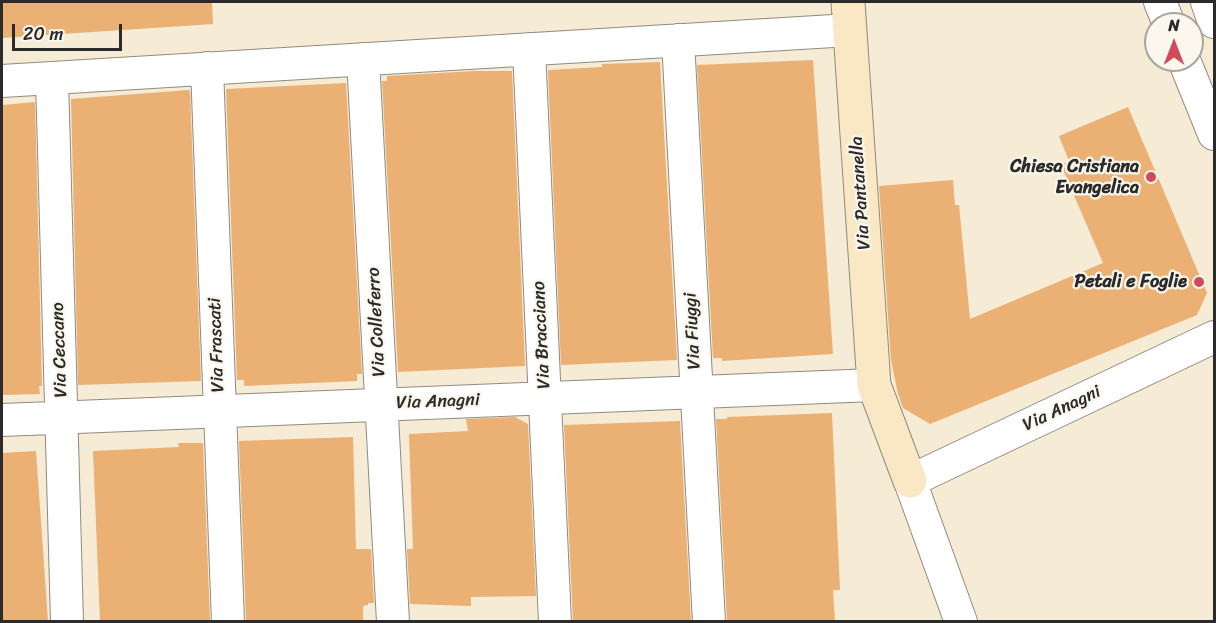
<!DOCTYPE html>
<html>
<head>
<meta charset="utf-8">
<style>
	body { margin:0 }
	#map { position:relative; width:1216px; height:623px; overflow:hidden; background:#f6ebd5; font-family:Sriracha,sans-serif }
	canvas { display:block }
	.frame { position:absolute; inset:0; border:3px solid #2b2b2b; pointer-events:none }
	.north { position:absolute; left:1144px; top:12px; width:60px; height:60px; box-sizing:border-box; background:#fbf7ec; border:2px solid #a8a59f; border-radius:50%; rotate:0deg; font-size:16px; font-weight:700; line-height:24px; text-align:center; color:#2b2b2b }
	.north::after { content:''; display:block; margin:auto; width:21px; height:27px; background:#d1495b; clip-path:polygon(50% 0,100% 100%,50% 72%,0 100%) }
	.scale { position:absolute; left:12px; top:24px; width:110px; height:27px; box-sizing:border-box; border:3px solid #2b2b2b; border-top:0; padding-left:8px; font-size:18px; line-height:21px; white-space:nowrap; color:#2b2b2b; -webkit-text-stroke:4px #fbf7ec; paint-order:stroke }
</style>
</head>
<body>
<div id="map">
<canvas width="1216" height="623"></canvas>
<div class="frame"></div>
<div class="north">N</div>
<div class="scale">20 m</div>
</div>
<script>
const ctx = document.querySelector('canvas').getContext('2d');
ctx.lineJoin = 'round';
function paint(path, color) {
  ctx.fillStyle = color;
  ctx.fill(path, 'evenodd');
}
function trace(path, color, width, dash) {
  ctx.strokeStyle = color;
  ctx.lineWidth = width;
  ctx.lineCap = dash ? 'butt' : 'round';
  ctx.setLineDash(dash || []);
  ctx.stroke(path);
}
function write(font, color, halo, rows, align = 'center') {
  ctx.font = font + ' Sriracha,sans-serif';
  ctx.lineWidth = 4.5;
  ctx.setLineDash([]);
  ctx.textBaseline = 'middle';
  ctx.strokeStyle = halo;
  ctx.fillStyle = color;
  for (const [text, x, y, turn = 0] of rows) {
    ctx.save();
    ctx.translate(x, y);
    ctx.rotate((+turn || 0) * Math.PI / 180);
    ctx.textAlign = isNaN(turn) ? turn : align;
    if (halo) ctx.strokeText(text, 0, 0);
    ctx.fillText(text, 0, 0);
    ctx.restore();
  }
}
const building = new Path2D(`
	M2,2H212L213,24L2,38Z
	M813,60L833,354L722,361V358H713L697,65Z
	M660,62L677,360L561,365L548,70L602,67V64Z
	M475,71H512L525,366L398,372L382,81H387V76Z
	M346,83L362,374H357V381L244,386V380H237L226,89Z
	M188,90L190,91L201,381L78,385L71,99Z
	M35,102L42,386H39L40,394L2,395V105Z
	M1128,107L1207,293L1197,315L930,424L903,408L898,394L891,360L879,186L953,180L955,205H959L970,319L1103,263L1061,165L1069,161L1059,136Z
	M832,413L840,590H833L835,621H727L716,419H727V417Z
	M515,417L528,424L536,596L471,597V606L410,604L407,549H413L409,434L468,431L466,419Z
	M680,421L691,621H573L564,425Z
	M353,437L356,549H371L374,603H368V605L363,606V621H246L239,441Z
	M178,443H203L210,621H100L93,451L179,447Z
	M36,451L48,621H2V453Z`);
const street = new Path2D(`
	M1160,2L1169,24
	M1207,2L1214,22
	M678,40L709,622
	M529,49L555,622
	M363,59L393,622
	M1184,60L1214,134
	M207,68L228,622
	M52,78L67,622
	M2,81L850,30
	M2,420L874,385
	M961,622L910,481L1214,337`);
const secondary = new Path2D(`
	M848,2L874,385L910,481`);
const markers = [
	[1151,177,6,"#d1495b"],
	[1199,282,6,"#d1495b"]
];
const poiNames = [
	["Chiesa Cristiana",1139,167],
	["Evangelica",1139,188],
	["Petali e Foglie",1187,282]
];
const streetNames = [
	["Via Pantanella",861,193,-94],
	["Via Colleferro",377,322,-93],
	["Via Fiuggi",693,331,-93],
	["Via Bracciano",542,335,-93],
	["Via Frascati",217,345,-92],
	["Via Ceccano",60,350,-92],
	["Via Anagni",438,402,-2],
	["Via Anagni",1062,409,-25]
];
paint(building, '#ebb074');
trace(street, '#908b80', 34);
trace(secondary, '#908b80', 35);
trace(street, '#fff', 32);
trace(secondary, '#fae7c3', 33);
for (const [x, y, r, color] of markers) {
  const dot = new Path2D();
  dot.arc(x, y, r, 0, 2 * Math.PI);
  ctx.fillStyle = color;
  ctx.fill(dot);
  trace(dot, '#fbf7ec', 2);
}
write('bold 18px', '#2b2b2b', '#fbf7ec', poiNames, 'right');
write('18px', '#2b2b2b', '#fbf7ec', streetNames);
</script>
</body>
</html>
